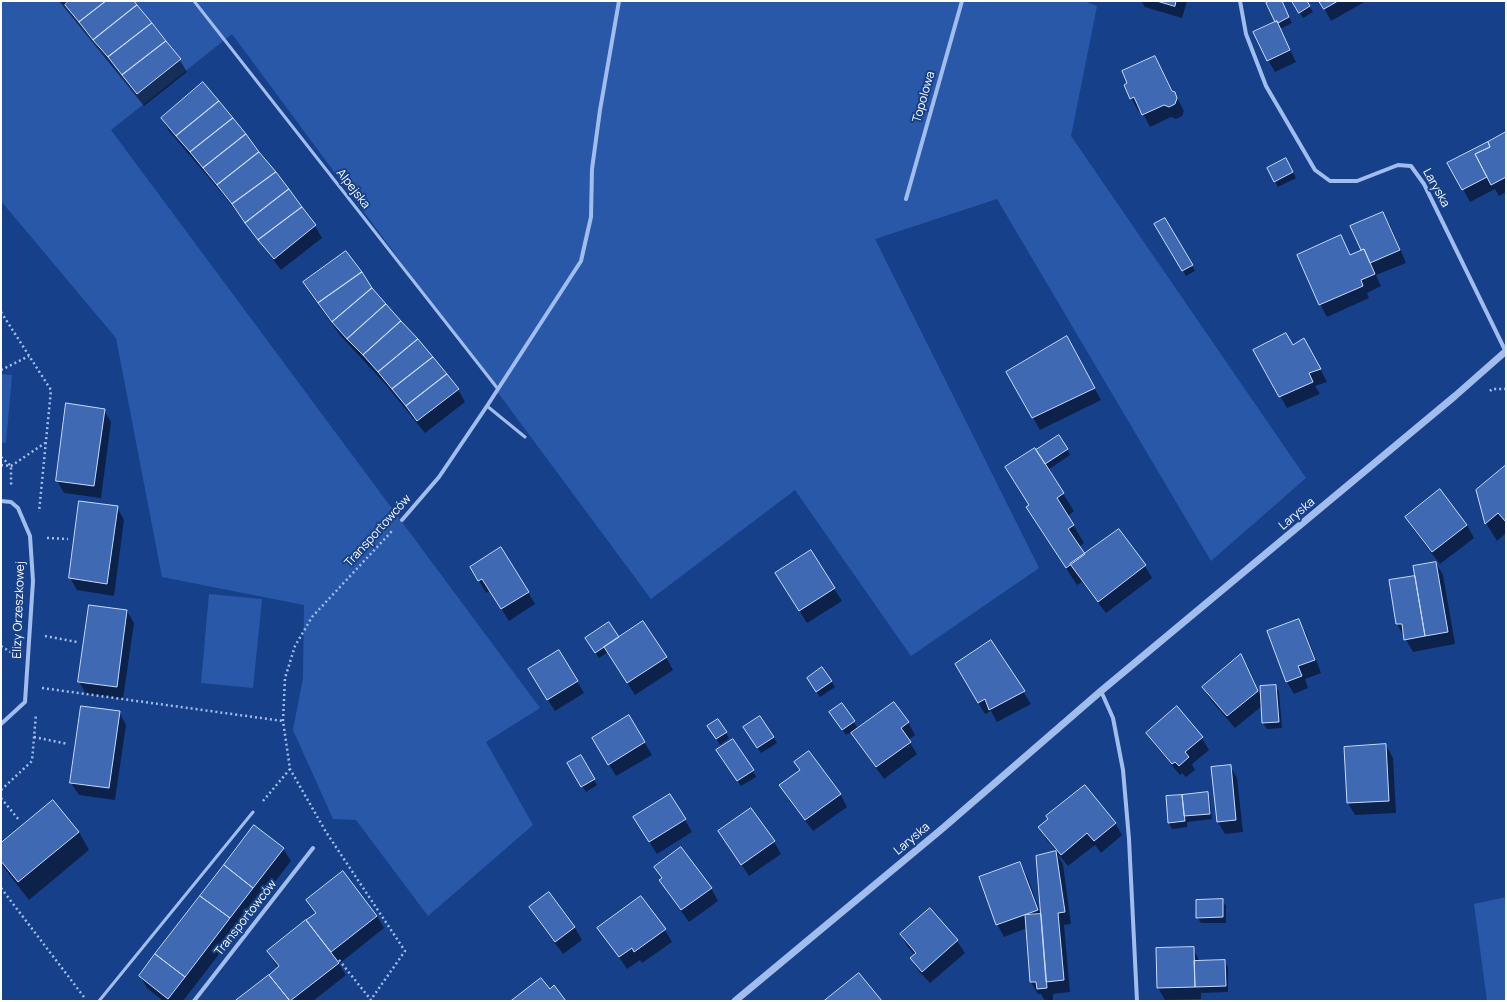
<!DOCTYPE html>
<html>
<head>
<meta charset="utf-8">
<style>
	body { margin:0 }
	#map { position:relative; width:1507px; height:1002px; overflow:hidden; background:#17408b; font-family:Manrope,sans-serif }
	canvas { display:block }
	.frame { position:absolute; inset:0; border:2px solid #fff; pointer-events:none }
</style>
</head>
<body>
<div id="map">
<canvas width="1507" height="1002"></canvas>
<div class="frame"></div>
</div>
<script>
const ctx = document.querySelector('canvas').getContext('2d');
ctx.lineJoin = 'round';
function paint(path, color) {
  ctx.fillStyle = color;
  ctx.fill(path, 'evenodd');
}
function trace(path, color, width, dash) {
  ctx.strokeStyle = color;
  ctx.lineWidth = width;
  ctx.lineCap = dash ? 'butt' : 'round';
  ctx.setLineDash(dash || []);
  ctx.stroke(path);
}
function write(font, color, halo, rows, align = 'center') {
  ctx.font = font + ' Manrope,sans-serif';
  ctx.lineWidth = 4;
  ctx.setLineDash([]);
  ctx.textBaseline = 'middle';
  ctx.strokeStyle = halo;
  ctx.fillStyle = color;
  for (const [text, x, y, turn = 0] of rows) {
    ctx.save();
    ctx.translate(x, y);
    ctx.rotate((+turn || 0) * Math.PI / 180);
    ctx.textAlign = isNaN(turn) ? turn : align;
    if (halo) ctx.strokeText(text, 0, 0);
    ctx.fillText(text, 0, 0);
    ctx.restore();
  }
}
const green = new Path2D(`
	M1,1H1084L1097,6L1071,136L1306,478L1211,561L997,199L875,239L1039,568L911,656L795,490L651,599L232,34L111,130L540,708L486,742L533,825L428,916L356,820L333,819L293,730L303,678L304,605L162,577L116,338L1,201Z
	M1,374L12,375L6,443L1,442Z
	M209,594L262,599L253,688L201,683Z
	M1506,897V1001H1487L1474,904Z`);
const shadow = new Path2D(`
	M59,1H133L180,60L187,72L144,106Z
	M1141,1H1187L1182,18L1145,7Z
	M1272,1H1281L1292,23L1280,29L1296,62L1275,72L1268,60L1276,22Z
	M1293,1H1306L1313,12L1303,18Z
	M1320,1H1366L1331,21Z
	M1155,57L1184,111L1182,116L1176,119L1171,117L1150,127L1141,110L1138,111L1125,86Z
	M162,119L315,226L322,238L281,270L226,198L169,131Z
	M1506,134V192L1499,196L1495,189L1470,202L1449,163Z
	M1289,165L1296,178L1278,187L1275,181Z
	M1382,213L1390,225L1406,263L1376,275L1381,286L1367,293L1369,298L1327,317L1320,304L1340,237L1351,256L1362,251L1351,227Z
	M1165,220L1195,271L1186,276L1156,225Z
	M304,283L372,289L458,389L465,402L425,433L386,385L340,335L311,295Z
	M1293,346L1311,351L1327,382L1315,386L1320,394L1287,408L1254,350Z
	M1073,349L1101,400L1040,430L1007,372Z
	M104,410L111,422L101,498L64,493L57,481Z
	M1067,449L1070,455L1048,470L1074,511L1068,516L1084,543L1079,547L1085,555L1119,530L1145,566L1152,578L1106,613L1082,582L1077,585L1038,525L1030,506L1006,468Z
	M1506,466V533L1497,541L1486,523L1477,490Z
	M1440,491L1467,525L1474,538L1440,564L1413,529L1406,517Z
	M80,502L117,507L124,520L114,596L77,590L70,578Z
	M810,551L842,601L807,623L783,585Z
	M1436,563L1443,575L1455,644L1413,652L1397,624L1390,581L1416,576Z
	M471,567L528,592L535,604L509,621L490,591L486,593Z
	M127,611L134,623L123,699L86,694L79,682Z
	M1299,621L1306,633L1321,673L1305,679L1308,688L1294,694L1287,682Z
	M618,639L666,657L673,670L635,695L608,652L599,658L590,644Z
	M991,642L1031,704L997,722L991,711L985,714L956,665Z
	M1241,655L1248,667L1261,697L1276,686L1279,692L1282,728L1267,729L1263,723L1262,706L1235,728L1210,699L1203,687Z
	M822,668L835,687L820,697L811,684Z
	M577,681L584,693L555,711L536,682Z
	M842,704L858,729L908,722L915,735L908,740L917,754L884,779L860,746L852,732L846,735L834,718Z
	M1177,708L1202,738L1209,750L1192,764L1195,770L1186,777L1182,773L1180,775L1155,745L1147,733Z
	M119,712L126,725L115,800L79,795L71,783Z
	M629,717L652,755L616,776L593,738Z
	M760,717L777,743L761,753L748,733Z
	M718,720L729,738L720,745L712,732Z
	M1386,745L1393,758L1396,813L1355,815L1348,803L1345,748Z
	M721,756L753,771L756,777L741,786Z
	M580,757L597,785L586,792L569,764Z
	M795,762L840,794L847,807L813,831L788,798L781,785L800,771Z
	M1230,766L1237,778L1243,832L1225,834L1218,822Z
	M1207,793L1210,799L1212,819L1187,822V827L1172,829L1169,823Z
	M685,820L692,832L657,854L641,829Z
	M1115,823L1122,835L1101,853L1095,845L1068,866L1059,855L1058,856L1063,864L1071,924L1064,925L1070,992L1053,994V1000L1045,1001L1041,994H1038L1031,982L1027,928L1004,937L997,924L1020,863L1027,876L1041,914L1037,856L1057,852L1047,840L1040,828Z
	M719,831L774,842L781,854L749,876Z
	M79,832L89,850L29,900L1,864V844Z
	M283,848L291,861L183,1001H163L147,988L140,976Z
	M655,868L711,888L718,901L689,922L668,893Z
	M549,893L575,928L582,940L563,954L537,919L530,907Z
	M307,900L377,916L384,928L339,964L346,975L313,1001H236L278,968L268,952L316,914Z
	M1222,900L1226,906V923H1201L1197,917Z
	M930,909L957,941L965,953L930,983L918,970L911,958L915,955L908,947L901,935Z
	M599,928L665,930L672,942L642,963L640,960L627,969Z
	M1193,948L1200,962L1224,961L1228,967V992L1201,993V999L1165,1000L1158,988Z`);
const building = new Path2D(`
	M69,1H106L79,22L65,5Z
	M106,1H134L137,5L93,40L79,22Z
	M1157,1H1176L1175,6Z
	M1270,1H1282L1289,17L1278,23L1277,21L1275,22L1266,3Z
	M1292,1H1307L1310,6L1299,13Z
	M1319,1H1338L1324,9Z
	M137,5L152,23L108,57L93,40Z
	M1277,21L1290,50L1267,61L1253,32Z
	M152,23L166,41L122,75L108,57Z
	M166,41L181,59L137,94L122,75Z
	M1155,56L1172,91L1175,92L1177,98L1175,104L1169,107L1164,105L1142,115L1134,97L1130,99L1124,85L1127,83L1122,71Z
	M203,82L219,101L176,136L161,118Z
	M219,101L233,118L190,152L176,136Z
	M233,118L246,134L203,168L190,152Z
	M1506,132V177L1491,185L1475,154L1490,147L1488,142Z
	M246,134L259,152L217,185L203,168Z
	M1488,142L1490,147L1475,154L1487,177L1462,190L1447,163Z
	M259,152L276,172L232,204L217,185Z
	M1286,158L1293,172L1274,182L1267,168Z
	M276,172L289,189L245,223L232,204Z
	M289,189L302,207L258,240L245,223Z
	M302,207L316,225L274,259L258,240Z
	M1383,212L1400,250L1370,263L1364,249L1361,250L1350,226Z
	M1165,218L1193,265L1182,271L1154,224Z
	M1341,235L1350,255L1364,249L1375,274L1361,280L1363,286L1319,305L1297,255Z
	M346,251L362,272L318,303L303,282Z
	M362,272L372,288L332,322L318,303Z
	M372,288L386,304L347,339L332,322Z
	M386,304L401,321L363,355L347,339Z
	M401,321L418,339L378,372L363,355Z
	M1286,333L1293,345L1304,338L1321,369L1309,373L1313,382L1279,397L1253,350Z
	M1067,336L1095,388L1032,418L1006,372Z
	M418,339L433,357L392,389L378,372Z
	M433,357L447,374L406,406L392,389Z
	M447,374L459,389L417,421L406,406Z
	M66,403L105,409L94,486L56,481Z
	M1059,435L1068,449L1045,464L1036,450Z
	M1035,448L1064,493L1057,498L1074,525L1068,529L1085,554L1066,568L1026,507L1029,505L1005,467Z
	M1506,465V522L1498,513L1485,524L1476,490Z
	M1440,489L1467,525L1432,552L1405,517Z
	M79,501L118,506L107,584L69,578Z
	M1119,529L1146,565L1098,602L1070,564Z
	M501,547L529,592L501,609L482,579L478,581L470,567Z
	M811,550L835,588L799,611L775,573Z
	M1436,562L1448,632L1425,636L1413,566Z
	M1415,576L1425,636L1404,640L1402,624H1396L1389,580Z
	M89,605L127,610L117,687L78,682Z
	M1299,619L1315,660L1298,666L1302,676L1286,682L1267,631Z
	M643,621L667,657L627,683L604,647Z
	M609,622L619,637L595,653L585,638Z
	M991,640L1025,691L989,710L985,699L978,703L955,664Z
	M559,650L578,681L547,700L528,669Z
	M1241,654L1258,691L1227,716L1202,687Z
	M822,667L832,681L816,692L807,678Z
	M1276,685L1279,722L1262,723L1260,686Z
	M894,702L909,722L901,728L911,742L876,767L851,733Z
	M842,703L855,721L842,730L829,712Z
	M81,706L120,711L109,788L70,783Z
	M1177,706L1203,737L1185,752L1189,757L1179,766L1175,762L1172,764L1146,733Z
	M629,715L645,742L608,765L592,738Z
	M760,716L774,737L757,748L743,727Z
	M718,719L727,732L716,739L707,726Z
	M733,739L754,770L737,781L716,750Z
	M1386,744L1389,801L1347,803L1344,747Z
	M809,751L841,794L805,820L779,785L800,770L794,762Z
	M581,755L595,779L581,787L567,763Z
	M1231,765L1236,820L1217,822L1211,767Z
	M1085,785L1116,823L1094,841L1087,833L1061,855L1038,827L1048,819L1046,816Z
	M1208,792L1210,814L1184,816L1182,795Z
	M670,794L686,819L649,842L633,817Z
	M1182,795L1185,821L1168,823L1166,796Z
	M53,800L79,832L18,882L1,861V843Z
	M751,808L775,841L741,865L718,831Z
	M254,825L284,848L253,888L224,865Z
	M681,847L712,888L681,910L659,880L662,878L654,867Z
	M1056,851L1065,912L1058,913L1064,980L1046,982L1036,856Z
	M1020,862L1038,910L996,925L979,877Z
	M224,865L253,888L230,918L200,896Z
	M343,871L377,916L331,952L306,920L316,913L306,900Z
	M549,892L575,927L555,942L529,907Z
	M200,896L230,918L185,977L155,954Z
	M641,896L666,929L634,952L632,948L619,957L597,928Z
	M1223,899V917L1196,918V900Z
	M930,908L958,940L922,972L910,958L916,953L900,934Z
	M1041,914L1047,988L1037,989L1036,982H1030L1025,915Z
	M306,920L339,963L290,1001L269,975L279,966L267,951Z
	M1194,947L1195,987L1157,988L1156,948Z
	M155,954L185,977L168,999L139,976Z
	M1225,960L1226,986L1195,987L1194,961Z
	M859,973L882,1001H824Z
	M269,975L290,1001H235Z
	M541,978L550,989L554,985L566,1001H511Z`);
const path = new Path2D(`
	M1,312L51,390L39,512
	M1,370L29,356
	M1490,391L1492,389H1506
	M1,457L11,466V483L13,487
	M1,465L11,466L45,443
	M47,538L68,539
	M45,636L77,642
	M1,646L12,653
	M42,688L283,721
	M34,737L68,744
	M1,790L32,761L36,714
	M1,798L19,820
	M263,801L290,769
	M1,888L84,997
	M339,960L371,1000
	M370,1001L405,951L326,832L290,769L283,721L285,678L295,646L312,617L392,531`);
const service = new Path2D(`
	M194,1L498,389
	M487,406L525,437
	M99,1001L253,812`);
const minor = new Path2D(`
	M1240,1L1246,34L1266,86L1315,170L1330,181H1357L1398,165L1411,166L1424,184L1506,352
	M906,199L962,1
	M1,501L11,502L18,508L30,536L33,581L25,702L1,724
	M402,520L439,477L487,406L581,261L591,217L592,169L600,110L619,1
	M1101,691L1113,718L1123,770L1129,839L1137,1001
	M194,1001L313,848`);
const tertiary = new Path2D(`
	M735,1001L943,828L1101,691L1455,396L1506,351`);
const streetNames = [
	["Topolowa",924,97,-74],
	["Laryska",1436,188,61],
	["Alpejska",353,189,52],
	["Laryska",1297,514,-40],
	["Transportowców",378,531,-48],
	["Elizy Orzeszkowej",19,610,-88],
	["Laryska",912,839,-40],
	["Transportowców",246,918,-52]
];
paint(green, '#2a58a9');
paint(shadow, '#0007');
paint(building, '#4069b3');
trace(building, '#c7dafa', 1);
trace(path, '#a1bdee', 2.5, [2, 3]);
trace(service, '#a1bdee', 3);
trace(minor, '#a1bdee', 4);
trace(tertiary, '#a1bdee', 7);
write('12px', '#fff', '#17408b', streetNames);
</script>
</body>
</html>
